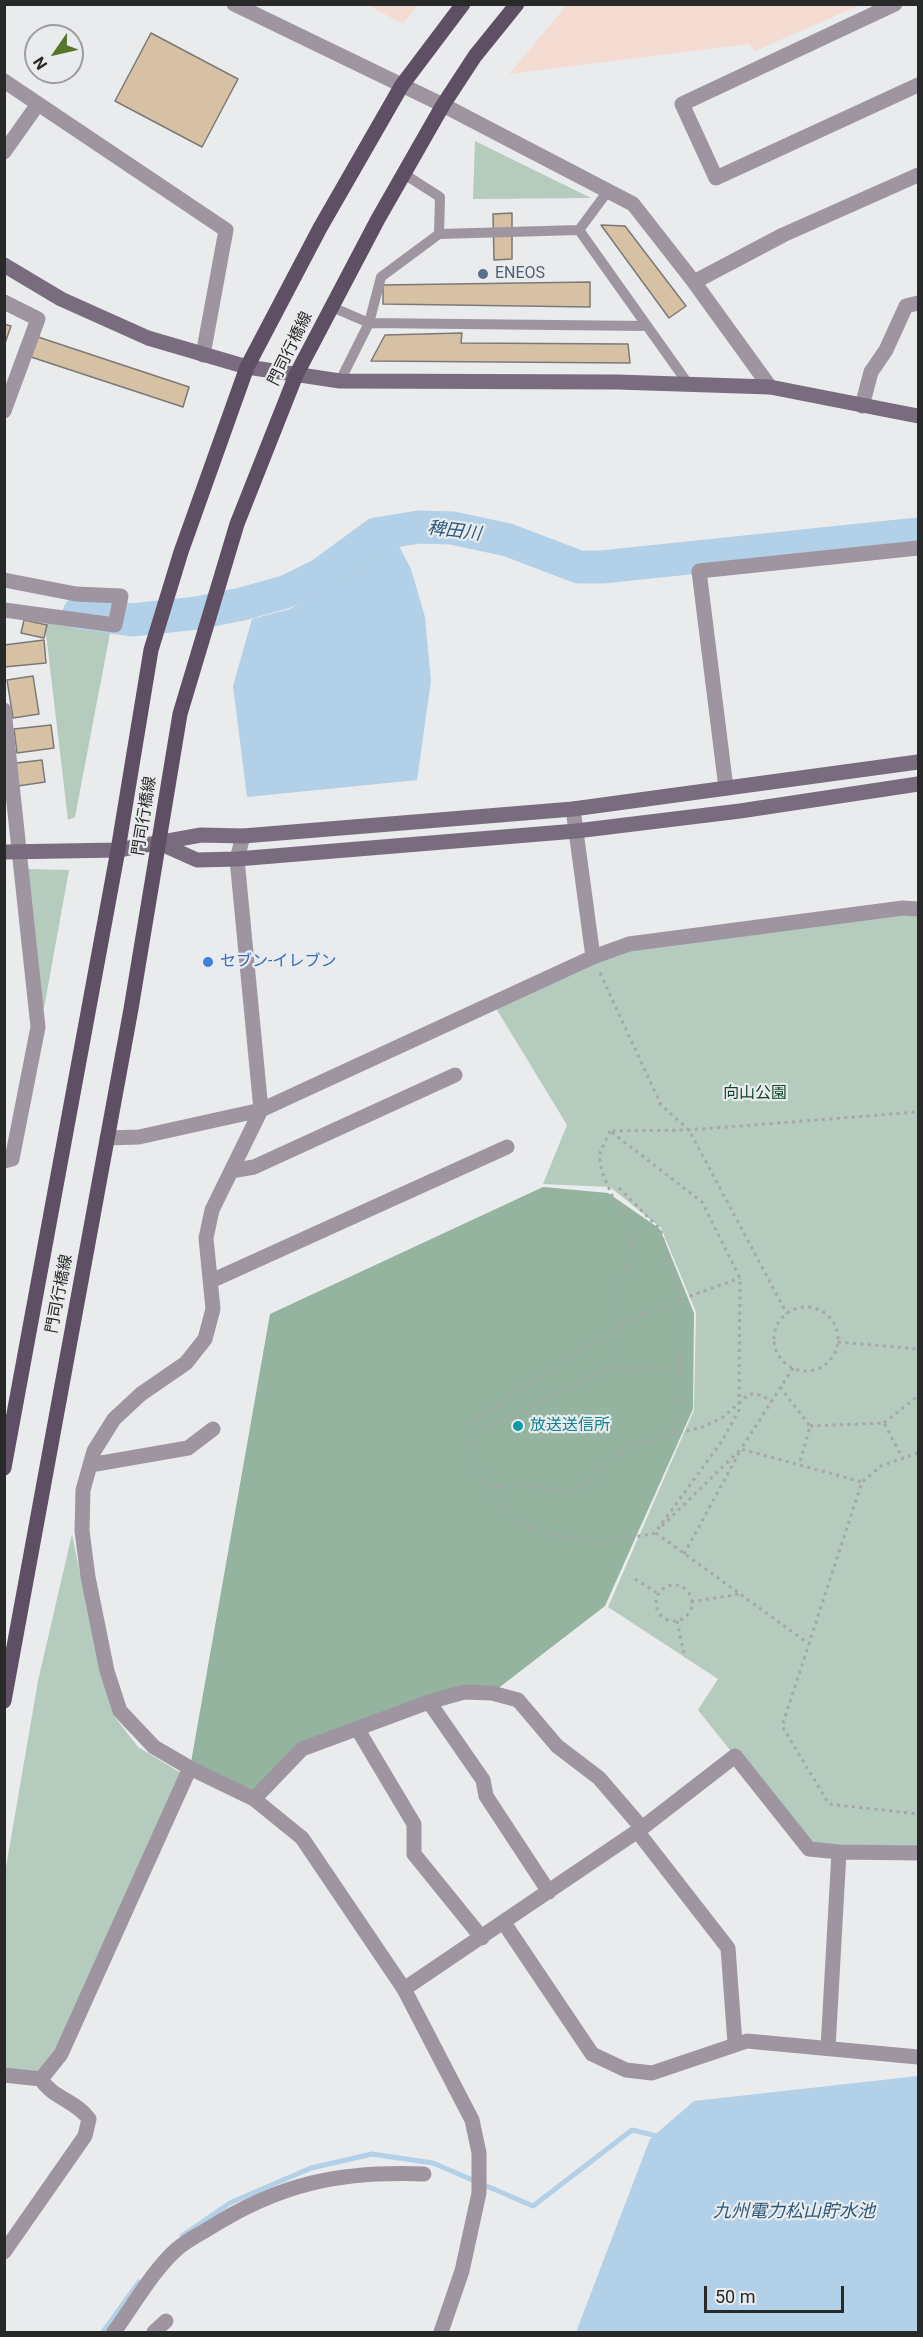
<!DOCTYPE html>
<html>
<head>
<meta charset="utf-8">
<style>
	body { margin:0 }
	#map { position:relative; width:923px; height:2337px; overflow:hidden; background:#eaebed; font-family:Roboto,sans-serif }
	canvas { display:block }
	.frame { position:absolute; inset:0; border:6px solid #282929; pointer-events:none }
	.north { position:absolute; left:24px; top:24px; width:60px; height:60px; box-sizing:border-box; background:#eaebed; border:2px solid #9c9d9f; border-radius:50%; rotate:236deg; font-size:16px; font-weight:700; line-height:24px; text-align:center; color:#282929 }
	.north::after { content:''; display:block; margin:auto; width:21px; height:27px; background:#56762c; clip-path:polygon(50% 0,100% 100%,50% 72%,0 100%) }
	.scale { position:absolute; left:704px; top:2286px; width:140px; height:27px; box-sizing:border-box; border:3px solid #282929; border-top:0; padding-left:8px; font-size:18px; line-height:21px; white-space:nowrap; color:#282929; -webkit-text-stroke:4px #eaebed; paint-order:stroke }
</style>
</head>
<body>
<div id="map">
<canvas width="923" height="2337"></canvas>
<div class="frame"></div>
<div class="north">N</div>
<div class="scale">50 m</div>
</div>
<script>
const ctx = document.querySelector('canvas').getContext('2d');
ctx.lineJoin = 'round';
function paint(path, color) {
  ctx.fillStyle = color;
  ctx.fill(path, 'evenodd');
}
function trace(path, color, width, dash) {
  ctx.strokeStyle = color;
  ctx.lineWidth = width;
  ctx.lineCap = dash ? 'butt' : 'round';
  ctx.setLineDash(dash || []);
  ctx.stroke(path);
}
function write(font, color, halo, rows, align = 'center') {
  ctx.font = font + ' Roboto,"Noto Sans JP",sans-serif';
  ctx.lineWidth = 4.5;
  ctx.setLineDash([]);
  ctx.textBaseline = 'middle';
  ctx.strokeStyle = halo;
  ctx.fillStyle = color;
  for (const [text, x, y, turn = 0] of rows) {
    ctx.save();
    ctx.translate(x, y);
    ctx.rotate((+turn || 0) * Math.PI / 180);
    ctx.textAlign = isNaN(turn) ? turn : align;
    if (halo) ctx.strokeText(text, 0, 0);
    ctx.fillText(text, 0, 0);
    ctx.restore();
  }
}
const industrial = new Path2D(`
	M367,5H418L403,24Z
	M567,5V4L860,5L755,51L749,44L509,74Z`);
const green = new Path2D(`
	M475,141L591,198L473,199Z
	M44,617L111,628L75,817L68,820Z
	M27,869L69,870L44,1008H38Z
	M918,909V1853L809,1849L698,1710L718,1679L608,1607L694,1410L696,1312L661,1228L610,1187L543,1184L567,1125L494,1005L629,944Z
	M72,1534L91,1628L114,1716L138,1747L181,1773L63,2049L37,2073L5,2069V1873L38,1681Z`);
const forest = new Path2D(`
	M543,1187L608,1193L660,1229L694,1313L693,1409L605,1606L492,1693L464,1692L302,1749L254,1799L190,1768L270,1314Z`);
const water = new Path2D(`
	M398,544L411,569L425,617L431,681L417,780L247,797L233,686L252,619L290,609L324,586L369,548Z
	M918,2076V2332H576L650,2139L694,2101Z`);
const stream = new Path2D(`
	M182,2236L230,2203L246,2196L311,2168L372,2154L433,2163L533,2206L632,2130L661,2137
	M103,2332L139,2282`);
const river = new Path2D(`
	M79,613L132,620L197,613L242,604L285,592L320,575L376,534L419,527L452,528L508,540L579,567H602L918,534`);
const building = new Path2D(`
	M151,33L238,79L202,147L115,101Z
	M512,213V259L494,260L493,214Z
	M601,225L625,226L686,306L669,318Z
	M590,282V307L383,304V285Z
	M4,324L11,326L4,346Z
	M462,333L461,343L628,344L630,363L371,361L385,335Z
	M38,337L189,387L183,407L31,357Z
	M24,620L47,625L44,638L21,633Z
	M44,640L46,663L4,667V645Z
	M33,676L39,714L13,718L7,680Z
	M51,725L54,748L17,753L14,729Z
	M42,760L45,782L18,786L16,763Z
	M517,1420L523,1424L519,1432L513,1429Z`);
const path = new Path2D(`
	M600,973L661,1105L689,1130L787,1314
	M610,1131L599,1155L602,1172L614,1200L626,1218L633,1252L621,1284L618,1310L619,1337L610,1367
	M619,1188L660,1229L681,1300L679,1386L676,1421L670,1436
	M774 1339a32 32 0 1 1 64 0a32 32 0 1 1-64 0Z
	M838,1342L918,1349
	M793,1368L741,1449L862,1482
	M665,1370L610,1367L477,1431L473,1447L482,1482L491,1486L522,1484L567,1492L587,1484L609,1461L628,1446L702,1427L722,1418L749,1394L762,1395L771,1402
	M780,1387L810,1426L799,1465
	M470,1423L627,1319L740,1278
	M884,1423L918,1396
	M810,1426L884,1423L903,1459
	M918,1453L881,1466L862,1482L782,1726L829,1804L918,1814
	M501,1486L495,1491V1502L509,1517L534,1529L590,1542L614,1541L655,1533L722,1441L739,1410L740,1278L702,1202L610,1131L689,1130L918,1112
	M662,1526L741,1449
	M656,1533L809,1644
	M684,1554L739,1453
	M635,1579L659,1594
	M656 1603a18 18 0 1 1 36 0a18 18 0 1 1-36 0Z
	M691,1602L740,1594
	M677,1621L685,1658`);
const lane = new Path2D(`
	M404,174L440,197L439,234L579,230L689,385
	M579,230L608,191
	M332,307L369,323L647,326
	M340,381L369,323L381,277L439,234`);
const street = new Path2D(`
	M234,4L443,105L633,204L694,282L770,387
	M895,4L682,104L716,178L918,85
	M4,81L226,230L203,355
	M4,152L38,104
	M694,282L783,235L918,175
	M4,302L38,319L4,411
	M862,406L871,372L886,350L906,306L918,303
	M4,580L76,594L121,596L115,625L4,610
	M4,710L38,1027L12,1159L4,1161
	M726,788L699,571L918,548
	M573,809L593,957
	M243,836L237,859L261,1110L212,1210L206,1238L213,1309L205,1339L186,1363L141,1394L114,1419L94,1451L83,1490L82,1531L88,1577L107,1671L120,1711L154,1747L190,1768L254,1799L302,1838L404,1989L472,2120L479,2153V2193L462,2271L441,2332
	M107,1138L139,1137L261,1110L593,957L629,944L903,908L918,909
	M231,1171L254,1167L455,1075
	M211,1281L507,1147
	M90,1465L188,1448L213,1429
	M429,1702L483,1780L486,1796L549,1892
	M358,1730L414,1824V1854L482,1938
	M254,1799L302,1749L429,1702L464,1692L492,1693L518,1700L557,1746L599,1778L642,1828
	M637,1831L728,1948L735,2044
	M504,1923L592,2054L626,2070L652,2073L747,2041L918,2057
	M404,1989L642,1828L735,1756L809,1849L839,1852L918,1853
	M828,2048L839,1852
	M4,2075L41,2079
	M41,2079L61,2054L190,1768
	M4,2252L85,2136L89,2119C77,2101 52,2098 41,2079
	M114,2332C133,2306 153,2270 177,2249C186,2241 198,2235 208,2229C280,2183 340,2171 424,2174
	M154,2332L166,2321`);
const secondary = new Path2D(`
	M4,265L61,299L148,338L247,367L340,381L617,382L770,387L918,416
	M159,843L197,860L237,859L576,831L740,811L918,784
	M4,852L118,850L201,835L243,836L573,809L918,762`);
const primary = new Path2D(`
	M4,1468L118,850L151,650L181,552L247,367L320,228L402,85L463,4
	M4,1701L131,1009L180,714L237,524L296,375L378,219L443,105L475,56L517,4`);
const markers = [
	[483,274,6,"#5c6f8a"],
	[208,962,6,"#3f7fe0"],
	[518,1426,6,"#0f9aa8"]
];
const serviceNames = [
	["ENEOS",495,274]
];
const streetNames = [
	["門司行橋線",291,349,-64],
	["門司行橋線",145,816,-81],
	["門司行橋線",60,1294,-79]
];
const shopNames = [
	["セブン-イレブン",220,962]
];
const parkNames = [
	["向山公園",755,1094]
];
const cultureNames = [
	["放送送信所",530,1426]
];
const waterNames = [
	["稗田川",454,532,7],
	["九州電力松山貯水池",794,2212]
];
paint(industrial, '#f4dcd2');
paint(green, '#b5cbbd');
paint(forest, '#94b4a0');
paint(water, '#b2d0e7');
trace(stream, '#b2d0e7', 5);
trace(river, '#b2d0e7', 33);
paint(building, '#d7c1a4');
trace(building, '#7b7978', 1.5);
trace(path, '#a6a7a9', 3, [3, 4.5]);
trace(lane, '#9e95a1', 10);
trace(street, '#9e95a1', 15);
trace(secondary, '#796c7e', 15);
trace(primary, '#5f4f64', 15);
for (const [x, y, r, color] of markers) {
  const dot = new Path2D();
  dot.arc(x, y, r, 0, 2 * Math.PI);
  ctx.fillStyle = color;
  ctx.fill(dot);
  trace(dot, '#eaebed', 2);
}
write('16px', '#4e5e75', '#eaebed', serviceNames, 'left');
write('16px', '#282929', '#eaebed', streetNames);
write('16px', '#366cbe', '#eaebed', shopNames, 'left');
write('16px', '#0b462a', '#eaebed', parkNames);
write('16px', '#0d838f', '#eaebed', cultureNames, 'left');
write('italic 18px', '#2a597b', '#eaebed', waterNames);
</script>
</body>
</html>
